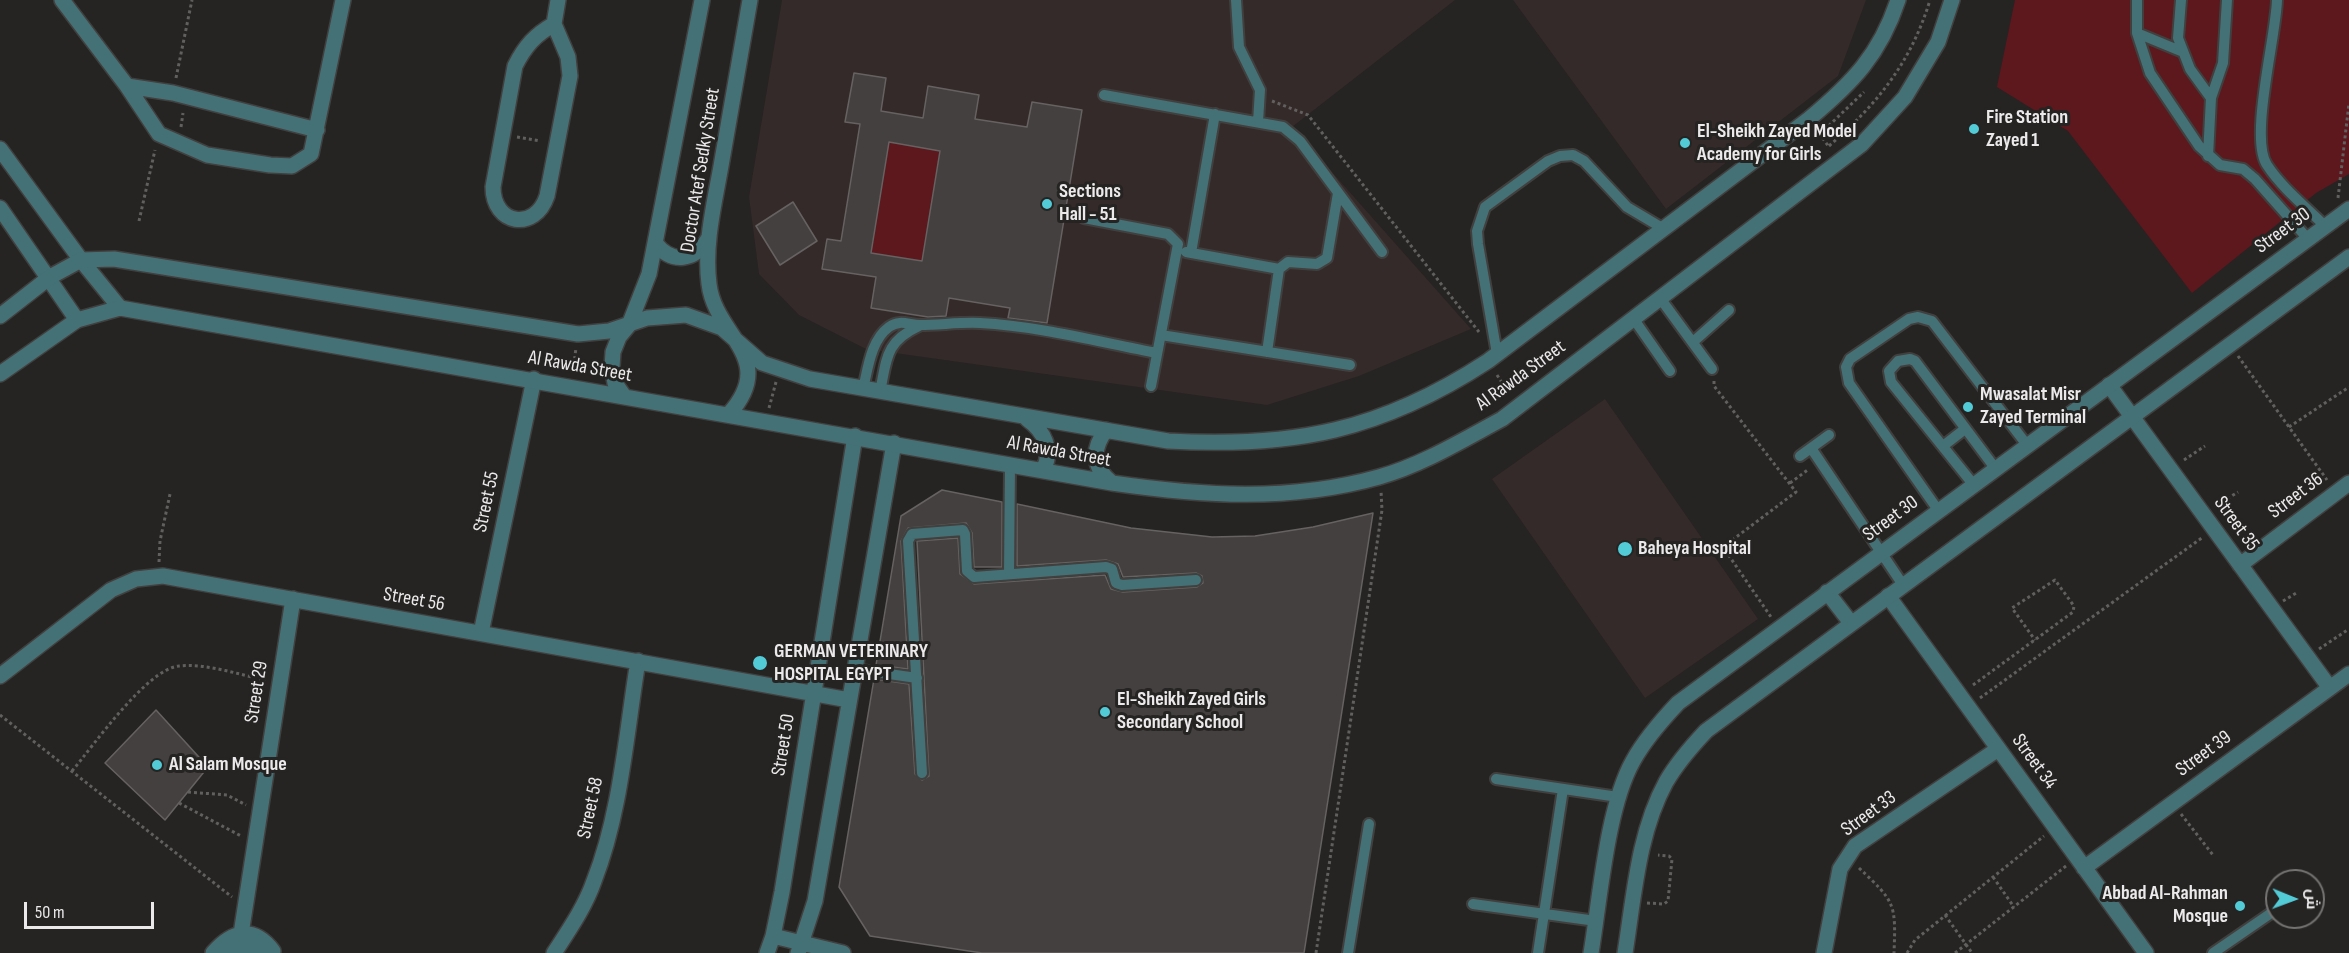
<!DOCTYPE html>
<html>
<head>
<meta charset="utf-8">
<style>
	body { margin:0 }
	#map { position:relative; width:2349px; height:953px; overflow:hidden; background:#262323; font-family:"Sofia Sans Condensed",Cairo,sans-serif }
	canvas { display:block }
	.north { position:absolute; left:2265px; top:869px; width:60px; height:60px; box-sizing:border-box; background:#262323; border:2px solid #757272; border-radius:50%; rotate:91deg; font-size:16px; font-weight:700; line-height:24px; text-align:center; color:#ebe9e9 }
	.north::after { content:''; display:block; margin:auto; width:21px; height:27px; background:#52cbd7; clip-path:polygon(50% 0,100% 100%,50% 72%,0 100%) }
	.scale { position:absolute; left:24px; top:902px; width:130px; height:27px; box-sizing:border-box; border:3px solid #ebe9e9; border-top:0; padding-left:8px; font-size:18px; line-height:21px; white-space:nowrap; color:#ebe9e9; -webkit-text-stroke:4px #262323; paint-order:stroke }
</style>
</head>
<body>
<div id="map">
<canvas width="2349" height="953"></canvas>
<div class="north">ش</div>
<div class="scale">50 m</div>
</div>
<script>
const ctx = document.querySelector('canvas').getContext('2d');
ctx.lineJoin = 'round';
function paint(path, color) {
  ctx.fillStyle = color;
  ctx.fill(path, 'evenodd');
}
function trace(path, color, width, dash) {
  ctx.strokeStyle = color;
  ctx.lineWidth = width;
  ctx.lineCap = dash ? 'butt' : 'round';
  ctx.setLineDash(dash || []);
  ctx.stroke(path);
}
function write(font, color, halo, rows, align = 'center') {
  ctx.font = font + ' "Sofia Sans Condensed",sans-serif';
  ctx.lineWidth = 6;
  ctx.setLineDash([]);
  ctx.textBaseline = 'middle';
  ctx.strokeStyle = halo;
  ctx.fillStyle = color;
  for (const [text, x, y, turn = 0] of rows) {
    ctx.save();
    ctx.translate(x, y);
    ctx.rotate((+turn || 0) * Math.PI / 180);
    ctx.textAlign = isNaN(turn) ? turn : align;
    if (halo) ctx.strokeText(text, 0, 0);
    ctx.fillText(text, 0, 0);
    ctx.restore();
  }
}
const built = new Path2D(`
	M782,0H1455L1292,127L1471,329L1359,376L1267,405L866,349L799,315L759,274L749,197Z
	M1513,0H1866L1838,76L1666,209Z
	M1605,399L1758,619L1645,698L1492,479Z`);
const green = new Path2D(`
	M2015,0H2349V174L2316,193L2192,293L2068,131L1997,87Z
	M889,142L940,151L922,261L871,253Z`);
const building = new Path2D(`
	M854,73L886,78L881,111L923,118L928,86L979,95L975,119L1027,127L1032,102L1082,110L1047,323L1008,318L1010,308L949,298L946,316L928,317L871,308L876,277L822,269L827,239L841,241L860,124L845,122ZM889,142L940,151L922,261L871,253Z
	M793,202L817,241L780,265L756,226Z
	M942,490L1002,502V567H974L972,533L966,523L908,528L901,541L908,669L876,665L901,516Z
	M1017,504L1131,528L1212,537L1255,536L1313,527L1373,513L1304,953H982L870,936L839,887L874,679L909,684L915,774L922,780L929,776L917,541L958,538L960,574L974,584L1105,575L1111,589L1123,592L1197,587L1203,583L1202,576L1196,573L1123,577L1118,564L1106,560L1017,566Z
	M156,710L208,767L165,820L105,763Z`);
const path = new Path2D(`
	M176,78L192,0
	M1272,101L1308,115L1479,332
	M181,127L183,113
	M1819,133L1829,147
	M1820,134L1864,92
	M517,137L540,141
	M1829,146C1877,104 1911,63 1930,0
	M2338,198L2349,103
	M139,221L155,150
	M2238,356L2327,480
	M573,371L576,348
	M1497,375L1510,395
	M1714,381V386L1796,492L1723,547L1771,617
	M769,408L776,382
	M2289,427L2349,387
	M2184,460L2205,446
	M1790,483L1809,469
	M2217,505L2238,492
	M159,562L160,541L170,494
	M2283,601L2298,592
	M2319,649L2349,629
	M1973,685L2073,612L2074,606L2055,580L2012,608L2035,640
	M1980,698L2203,537
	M0,715L232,897
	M72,771C94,745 147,669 179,666C207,663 239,675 266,680
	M188,792L227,795L246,805
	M179,803L241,836
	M2181,814L2213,855
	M1859,868C1895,902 1896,903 1894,953
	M1993,877L2014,907
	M1647,903L1664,904L1668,901L1672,859L1669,856L1658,855
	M1945,915L1972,953
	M1316,953L1382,510L1381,491
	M1907,953L1915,940L2044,836
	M1955,953L2066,866`);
const service = new Path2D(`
	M1236,0L1239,47L1260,90L1258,122
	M2137,0V33L2150,73L2199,146L2220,165L2243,169L2255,179L2308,239
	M2181,0L2178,38L2190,69L2211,98L2208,156
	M2277,0C2276,37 2249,138 2267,165C2282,188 2306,207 2325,226
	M2137,33L2183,52
	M1104,95L1283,127L1300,141L1382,252
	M2211,98L2223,63L2227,0
	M1084,218L1168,234L1178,244L1151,386
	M1186,252L1279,269
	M1191,253L1215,114
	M1660,298L1712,369
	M1633,318L1670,371
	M1161,335L1350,365
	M1693,342L1729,310
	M1267,352L1279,269L1288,262L1317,264L1327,258L1338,193
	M1497,354L1478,244L1477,231L1485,207L1548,161L1560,156L1573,155L1584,161L1627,207L1664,229
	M863,389C868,368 871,340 889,327C900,319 909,325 920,325C940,325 960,322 980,323C1039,326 1099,342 1157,353
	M880,392C887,358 885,342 919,326
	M1943,446L1965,429
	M1811,448L1903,585
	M1800,456L1829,435
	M1973,484L1891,382L1889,371L1898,361L1910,359L1915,361L1995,468
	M1938,510L1849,383L1846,367L1850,359L1909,319L1918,317L1932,321L2027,445
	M1009,574L1010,464
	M854,669L917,678
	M922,773L908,541L912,534L963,530L965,534L967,571L974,577L1106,567L1112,569L1116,583L1122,585L1196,580
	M1496,779L1618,797
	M1473,904L1596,921
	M1348,953L1369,824
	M1538,953L1563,789
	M2213,953L2277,909`);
const minor = new Path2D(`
	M62,0L127,86L159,134L207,155L270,165L292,166L311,154L343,0
	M554,24L568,57L570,76L547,196C535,232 493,225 493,187L515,66C525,46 535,35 554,24Z
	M554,24L558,0
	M127,86L173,93L317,130
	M0,149L81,260L120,308
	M0,208L77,320
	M656,244C672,264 695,261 708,239
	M2109,385L2330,688
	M2240,565L2349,483
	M1888,596L2146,953
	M481,633L534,379
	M0,676L111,590L136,579L163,576L849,700
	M2084,868L2349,674
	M241,934L293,599
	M773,936L843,953
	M213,953C232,931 253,925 273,951
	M226,953L248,946L270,950
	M554,953C569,930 585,907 594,881C621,812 626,734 638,661
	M767,953L773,936L782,892L855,436
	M798,953L815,901L894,443
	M1824,953L1840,869L1855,846L1998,749`);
const tertiary = new Path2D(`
	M0,316L50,277L81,260L114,259L578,334L609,331L647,318L686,315L722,328L762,363L810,379L1168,441C1294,448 1381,431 1488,361L1809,119C1852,83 1880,55 1898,0
	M0,374L77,320L120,308L1112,483C1202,496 1290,502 1379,477C1422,465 1463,440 1502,419L1862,144L1905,97L1938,42L1952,0
	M624,396L615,383L612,367L613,352L619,337L629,325L649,274L702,0
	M729,414C779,358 715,336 709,284C704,245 714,205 721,166C731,111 740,55 750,0
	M1027,419C1044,431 1054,450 1043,470
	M1106,430C1091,450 1093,468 1112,483
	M1827,592L1851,623
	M1591,953C1600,899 1607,807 1633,761C1645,739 1661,721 1678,703L2349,209
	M1625,953C1634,897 1638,833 1666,782C1677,763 1691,747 1706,731L2349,257`);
const markers = [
	[1974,129,6,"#52cbd7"],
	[1685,143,6,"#52cbd7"],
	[1047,204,6,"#52cbd7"],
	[1968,407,6,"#52cbd7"],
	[1625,549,8,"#52cbd7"],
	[760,663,8,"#52cbd7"],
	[1105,712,6,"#52cbd7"],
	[157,765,6,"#52cbd7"],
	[2240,906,6,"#52cbd7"]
];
const poiNames = [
	["Fire Station",1986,118],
	["Zayed 1",1986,141],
	["El-Sheikh Zayed Model",1697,132],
	["Academy for Girls",1697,155],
	["Sections",1059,192],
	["Hall - 51",1059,215],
	["Mwasalat Misr",1980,395],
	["Zayed Terminal",1980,418],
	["Baheya Hospital",1638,549],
	["GERMAN VETERINARY",774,652],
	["HOSPITAL EGYPT",774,675],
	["El-Sheikh Zayed Girls",1117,700],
	["Secondary School",1117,723],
	["Al Salam Mosque",169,765],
	["Abbad Al-Rahman",2228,894,"right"],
	["Mosque",2228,917,"right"]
];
const streetNames = [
	["Doctor Atef Sedky Street",701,170,-81],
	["Street 30",2283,231,-36],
	["Al Rawda Street",580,367,10],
	["Al Rawda Street",1521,376,-36],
	["Al Rawda Street",1059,452,10],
	["Street 36",2296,496,-37],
	["Street 55",487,502,-78],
	["Street 30",1891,519,-36],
	["Street 35",2236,524,54],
	["Street 56",414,600,10],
	["Street 29",257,692,-81],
	["Street 50",784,745,-81],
	["Street 39",2204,754,-36],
	["Street 34",2034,762,54],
	["Street 58",591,808,-78],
	["Street 33",1869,814,-36]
];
paint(built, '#332a29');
paint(green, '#5c181d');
paint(building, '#43403f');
trace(building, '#666262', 1.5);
trace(service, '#423f3f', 14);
trace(minor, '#423f3f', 18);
trace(tertiary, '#423f3f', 18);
trace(path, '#625f5f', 3, [3, 3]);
trace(service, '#447175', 10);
trace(minor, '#447175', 15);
trace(tertiary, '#447175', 15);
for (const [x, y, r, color] of markers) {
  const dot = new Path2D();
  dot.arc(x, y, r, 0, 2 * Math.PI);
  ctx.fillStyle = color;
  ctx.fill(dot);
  trace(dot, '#262323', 2);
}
write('bold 20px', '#ebe9e9', '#262323', poiNames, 'left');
write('20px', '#ebe9e9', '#262323', streetNames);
</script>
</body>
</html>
